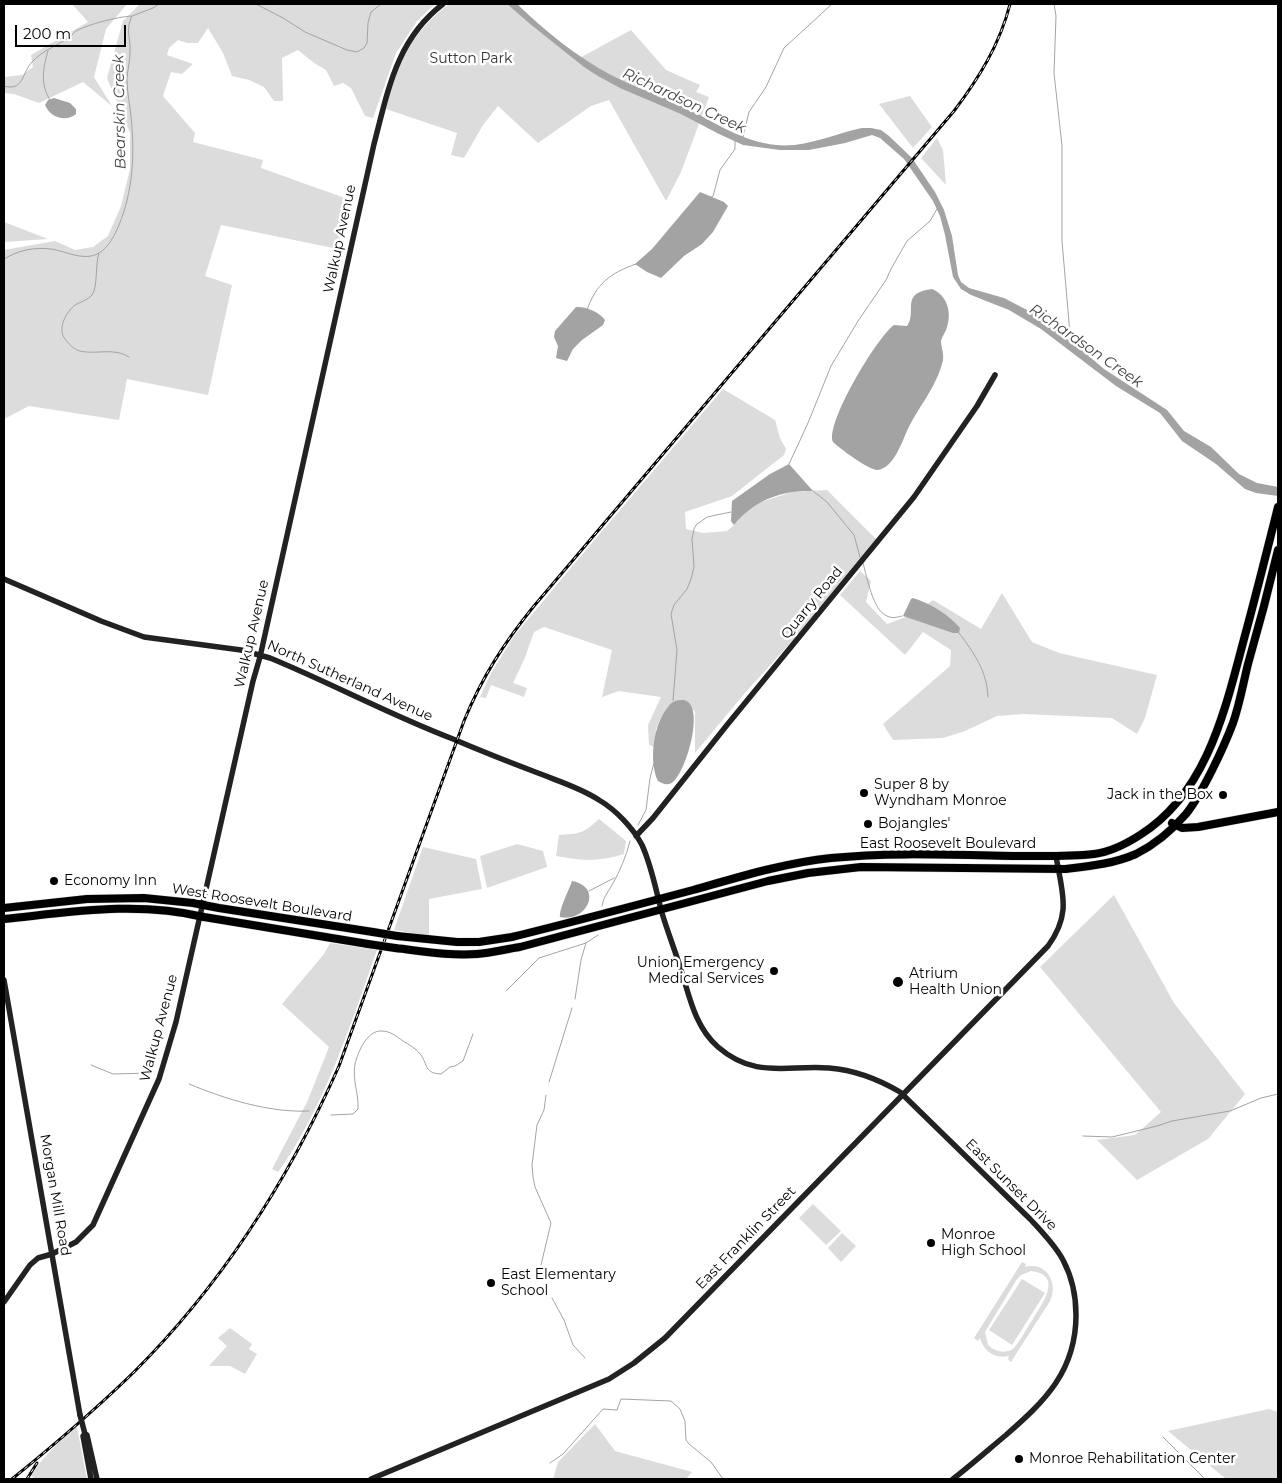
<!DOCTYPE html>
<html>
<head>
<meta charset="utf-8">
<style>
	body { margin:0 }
	#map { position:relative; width:1282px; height:1483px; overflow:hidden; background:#fff; font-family:Montserrat,sans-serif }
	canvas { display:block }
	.frame { position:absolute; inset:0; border:5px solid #000; pointer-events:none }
	.scale { position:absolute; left:15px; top:25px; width:111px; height:22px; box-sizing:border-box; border:2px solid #000; border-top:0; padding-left:6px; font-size:15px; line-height:18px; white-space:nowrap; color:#000; -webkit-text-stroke:4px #fff; paint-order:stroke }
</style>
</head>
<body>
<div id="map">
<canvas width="1282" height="1483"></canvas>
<div class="frame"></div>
<div class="scale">200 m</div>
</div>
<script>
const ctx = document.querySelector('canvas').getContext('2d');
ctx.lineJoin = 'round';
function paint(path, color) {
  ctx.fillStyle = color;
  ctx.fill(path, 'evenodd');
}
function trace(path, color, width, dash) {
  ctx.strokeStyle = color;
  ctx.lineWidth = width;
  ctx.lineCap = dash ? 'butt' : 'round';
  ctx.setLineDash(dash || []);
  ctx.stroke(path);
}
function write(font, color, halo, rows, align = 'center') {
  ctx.font = font + ' Montserrat,sans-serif';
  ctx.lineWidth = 5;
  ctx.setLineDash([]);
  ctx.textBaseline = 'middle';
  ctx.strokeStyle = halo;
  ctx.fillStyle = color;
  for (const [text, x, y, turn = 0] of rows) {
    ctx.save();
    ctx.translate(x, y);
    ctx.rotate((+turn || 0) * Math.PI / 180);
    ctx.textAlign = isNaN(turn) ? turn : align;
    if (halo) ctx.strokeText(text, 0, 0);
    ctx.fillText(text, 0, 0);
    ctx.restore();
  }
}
const green = new Path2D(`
	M72,4H127L106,29L94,77L112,106L83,82L39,103L14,94L4,93V77L22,75L33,67L31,55L88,22Z
	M140,4H435L417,21L396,53L373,118L365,116L351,88L343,83L334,86L326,70L314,63L298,50L282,58L283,101H274L264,87L249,80L232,76L223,53L208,28L198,43H187L178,40L169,48L167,55L193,64L182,74L171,72L163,96L195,133L193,142L263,160L261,168L345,198L338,249L221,225L205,276L232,285L208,395L127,379L119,420L29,406L4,419V250L55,241L75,250L93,247L108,236L121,206L130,169V133L107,78L123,21Z
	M449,4H507L530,24L576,60L631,30L666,70L700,85L696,92L709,97L681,172L666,201L609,100L591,106L538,143L498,106L483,125L464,158L451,155L457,133L386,109C389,99 390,88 393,79C403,50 425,22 449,4Z
	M910,96L932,127L913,148L879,104Z
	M937,138L943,150L946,185L921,158Z
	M4,222L48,239L4,242Z
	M723,389L775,420L780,438L786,449L784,455L732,496L685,512L686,529L703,533L727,531L734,525L748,509L761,502L792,492L827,490L877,540L823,607L744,694L695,753V712L684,700L673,701L660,719L656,729L655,747L649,745L648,725L661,697L619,691L602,697L612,650L544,627L534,632L524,660L513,683L527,688L524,697L491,685L486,698L480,697L491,673L514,636L564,576Z
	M860,571L871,581L866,602L887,624L914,614L933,600L981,629L1002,593L1032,642L1059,653L1157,675L1145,718L1137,734L1112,718L1024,714L997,716L965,731L943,738L893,740L883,724L950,666L951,650L923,632L905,655L840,595Z
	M599,819L626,841L624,854C597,862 583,861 556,856L559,835C580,834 584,833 599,819Z
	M517,844L543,851L547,867L487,888L480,856Z
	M423,847L476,859L482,889L429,899V936L394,930Z
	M1114,895L1174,1003L1245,1094L1208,1139L1137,1180L1097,1140L1135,1135L1161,1112L1040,967Z
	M330,943L377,950C351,1023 324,1109 278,1172L272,1169L308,1100L329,1047L282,1004L324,954Z
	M813,1204L841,1231L826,1245L799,1218Z
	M842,1233L856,1246L841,1262L828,1248Z
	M1022,1262L1026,1264L1025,1267C1046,1261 1059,1283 1050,1301L1011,1362L1008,1359L1009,1356C995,1359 984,1352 980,1338L978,1341L974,1338ZM1031,1271C1064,1275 1042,1304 1033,1319C1026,1329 1021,1340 1013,1349C1004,1354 996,1352 988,1345L985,1332L1017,1279L1021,1275Z
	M1022,1279L1045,1293L1012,1345L989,1330Z
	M230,1328L252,1344L249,1349L257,1354L245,1374L230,1366H209L227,1346L218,1338Z
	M1269,1409L1278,1412V1479H1226L1168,1431Z
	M595,1424L615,1451L692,1472L686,1479H553L558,1462Z
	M77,1427L87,1479H36L31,1476C43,1456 59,1442 77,1427Z`);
const water = new Path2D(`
	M507,4H517C545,31 577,57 611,75C635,88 661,95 685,107C713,122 744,142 776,145C806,148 833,134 862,128H871L881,130L889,136L912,158L935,192L944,210L952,236L958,275L961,282L969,288L1004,298L1027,310L1077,346L1104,369L1167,410L1184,431L1211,447L1239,474L1257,483L1278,487V496L1256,493L1245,489L1216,464L1182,441L1160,413L1116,386L1041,329L1009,310L971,295L961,289L953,277L945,235L940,216L933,201L904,159L880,138L872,135L845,143L809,150H780L743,145L719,134L681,114L620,88L598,76L584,67L530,24Z
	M54,98L70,103L76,109V114C65,123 50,117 45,105L48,100Z
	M700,192L724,202L728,206L713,232L702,244L684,256L661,278L647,272L635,264L652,249Z
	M932,289C947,295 952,312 947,327C946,332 942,336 941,341C941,347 944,353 943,360C937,387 918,407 907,431C901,444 894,467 878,470C870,471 839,448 833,442C825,424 877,337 894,325L907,326C918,312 899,293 932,289Z
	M576,307C585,306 600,312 605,320L603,325L582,340L573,349L567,361L556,358L558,346L554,337L555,331Z
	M789,464L813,491C782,490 754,500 734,525L731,521L732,501L770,474Z
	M913,598C930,603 949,615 960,628L959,633H953L903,616L911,599Z
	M684,700C706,705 686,772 673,782C668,786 663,784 658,781C649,763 653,728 665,711C668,708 669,704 673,702C676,700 681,700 684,700Z
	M572,881C604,887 587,923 560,917C559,909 569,890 572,881Z`);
const stream = new Path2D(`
	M256,4L283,18L305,32L347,50L357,52L364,48L367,43L368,23L371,12L381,4
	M1054,4L1056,16L1054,73L1062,146V241L1070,334L1064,337
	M48,51C43,68 40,84 50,100
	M4,86C24,92 22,72 32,62C42,51 56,46 67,39C71,37 73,33 76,31C89,24 117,17 131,16
	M743,137L749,112L766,87L784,48L832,4
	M711,197L713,196L720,170L735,149V140
	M99,253C95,265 98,286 92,295C88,300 80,302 75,305C66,312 57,329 65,339C69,344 73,349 80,351C97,355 113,347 129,357
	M4,259C19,250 34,247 51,249C66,251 84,262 99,253C108,248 115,235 119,225C133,191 135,154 131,117C130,105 127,92 127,80C127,71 130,62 130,53C131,39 125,30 132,16L153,8L159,4
	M587,310C596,284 610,273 636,264
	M789,464L808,423L831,366L858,321L886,280L891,269L907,241L930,221L937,209
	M813,491L827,502L854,535L860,557
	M863,563C867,577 873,611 887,616C893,619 897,617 902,616
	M959,633C974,653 987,671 988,697
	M673,701L677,650L671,614L674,605L687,589L691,579L694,567L692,539L694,529L696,525L707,517L731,512
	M638,825L646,810L650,778L654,763
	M589,891L614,878
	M602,906C604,896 607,894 612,885C620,871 626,857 630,841
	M506,991L539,958L586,943L598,935
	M575,999L581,960L586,943
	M91,1065L113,1074L152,1073
	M549,1082L572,1008
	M189,1084C225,1099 270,1113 309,1111
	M331,1115L353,1114L358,1109C359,1094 352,1080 355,1064C358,1052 367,1030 382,1031C390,1031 396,1036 403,1041C408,1044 417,1049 421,1055C428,1065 424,1073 441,1074L450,1067L455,1066L463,1061L473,1034
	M1083,1136L1112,1137L1157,1126L1172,1121L1230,1111L1261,1098L1278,1094
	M541,1265L551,1223L535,1187L533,1177L532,1165L537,1125L544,1110L546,1095
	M552,1298L564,1320L573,1345L585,1358
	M1163,1437L1205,1479
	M550,1463L563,1454L603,1409L617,1410L621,1399L671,1401L680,1409L685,1421L686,1440L689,1444L711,1462L723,1479`);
const secondary = new Path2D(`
	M4,579L101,621L144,637L241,650L270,658C331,683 390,715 453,739C481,751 509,762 538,773C558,781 581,788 599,800C616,810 633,828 642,845C652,867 656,891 662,913C668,933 676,953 682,973C690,999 696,1028 718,1047C755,1079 786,1065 829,1068C854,1070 878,1079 900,1092L1030,1219C1042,1232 1055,1245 1063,1260C1072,1277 1076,1297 1076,1315C1076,1371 1045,1401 1006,1435C988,1450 971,1465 953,1479
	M636,836L653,818L727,725L914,497L977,406L995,375
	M4,980L80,1415
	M4,1302L30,1265L38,1258L52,1254L76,1242L93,1225L159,1079L176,1022L253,681L260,657L374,144C388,91 396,40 443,4
	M85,1434L87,1435L97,1479
	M85,1434L83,1436L91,1479
	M371,1479L609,1379L634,1363L665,1338L1048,946C1072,913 1062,893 1056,856`);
const highway = new Path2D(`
	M1172,823L1182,828L1198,827L1278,812
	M4,908L87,899L144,898L193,903L219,908L373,932
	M4,919C72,912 136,901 204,917L368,944
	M397,936L457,942H479L512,937C573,922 633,906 693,890C739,877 784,863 831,858C891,852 953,855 1013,856C1040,856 1067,857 1094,854C1110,852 1126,844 1140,835C1207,793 1225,710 1244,639C1256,595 1267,551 1278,507
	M395,948C422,951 449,956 477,954C491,953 506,949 520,947L768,881L808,873L861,867L1065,869C1090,866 1113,864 1136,854C1154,845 1173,829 1186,814C1202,794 1224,747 1233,723C1240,703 1243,684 1248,664C1259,626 1269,588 1278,550`);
const rail = new Path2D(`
	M12,1479C54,1445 95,1410 134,1372C222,1284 289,1179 339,1066L464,721C482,677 504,643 534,606L954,111C979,78 1000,44 1010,4
	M27,1479L37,1463`);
const secondaryBridge = new Path2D(`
	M80,1415L85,1434`);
const highwayBridge = new Path2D(`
	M373,932L397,936
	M368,944L395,948`);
const markers = [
	[864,793,5,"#000"],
	[1223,795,5,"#000"],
	[868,824,5,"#000"],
	[54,881,5,"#000"],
	[774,971,5,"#000"],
	[898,982,6,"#000"],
	[931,1243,5,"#000"],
	[491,1283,5,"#000"],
	[1019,1459,5,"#000"]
];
const parkNames = [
	["Sutton Park",471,59]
];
const streetNames = [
	["Walkup Avenue",340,239,-78],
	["Quarry Road",812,603,-51],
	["Walkup Avenue",252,634,-77],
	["North Sutherland Avenue",350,681,24],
	["East Roosevelt Boulevard",948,844],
	["West Roosevelt Boulevard",262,903,9],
	["Walkup Avenue",159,1028,-75],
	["East Sunset Drive",1011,1185,45],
	["Morgan Mill Road",55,1195,80],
	["East Franklin Street",746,1238,-46]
];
const poiNames = [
	["Super 8 by",874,785],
	["Wyndham Monroe",874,801],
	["Jack in the Box",1213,795,"right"],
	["Bojangles'",878,824],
	["Economy Inn",64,881],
	["Union Emergency",764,963,"right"],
	["Medical Services",764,979,"right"],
	["Atrium",909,974],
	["Health Union",909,990],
	["Monroe",941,1235],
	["High School",941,1251],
	["East Elementary",501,1275],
	["School",501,1291],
	["Monroe Rehabilitation Center",1029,1459]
];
const waterNames = [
	["Richardson Creek",684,101,25],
	["Bearskin Creek",120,112,-91],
	["Richardson Creek",1086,346,35]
];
paint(green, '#dcdcdc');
paint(water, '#a3a3a3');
trace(stream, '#a3a3a3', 1);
trace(highway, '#dbdbdb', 9);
trace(secondary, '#222', 5.5);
trace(highway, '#000', 8);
trace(rail, '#000', 3);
trace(rail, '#fff', 1, [4]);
trace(highwayBridge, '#dbdbdb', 9, []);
trace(secondaryBridge, '#222', 5.5);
trace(highwayBridge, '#000', 8);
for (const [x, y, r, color] of markers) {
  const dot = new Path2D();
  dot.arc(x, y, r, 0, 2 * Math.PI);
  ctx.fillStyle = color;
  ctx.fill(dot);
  trace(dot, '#fff', 2);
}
write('14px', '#333', '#fff', parkNames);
write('14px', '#000', '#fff', streetNames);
write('14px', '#000', '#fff', poiNames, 'left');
write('italic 15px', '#444', '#fff', waterNames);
</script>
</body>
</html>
